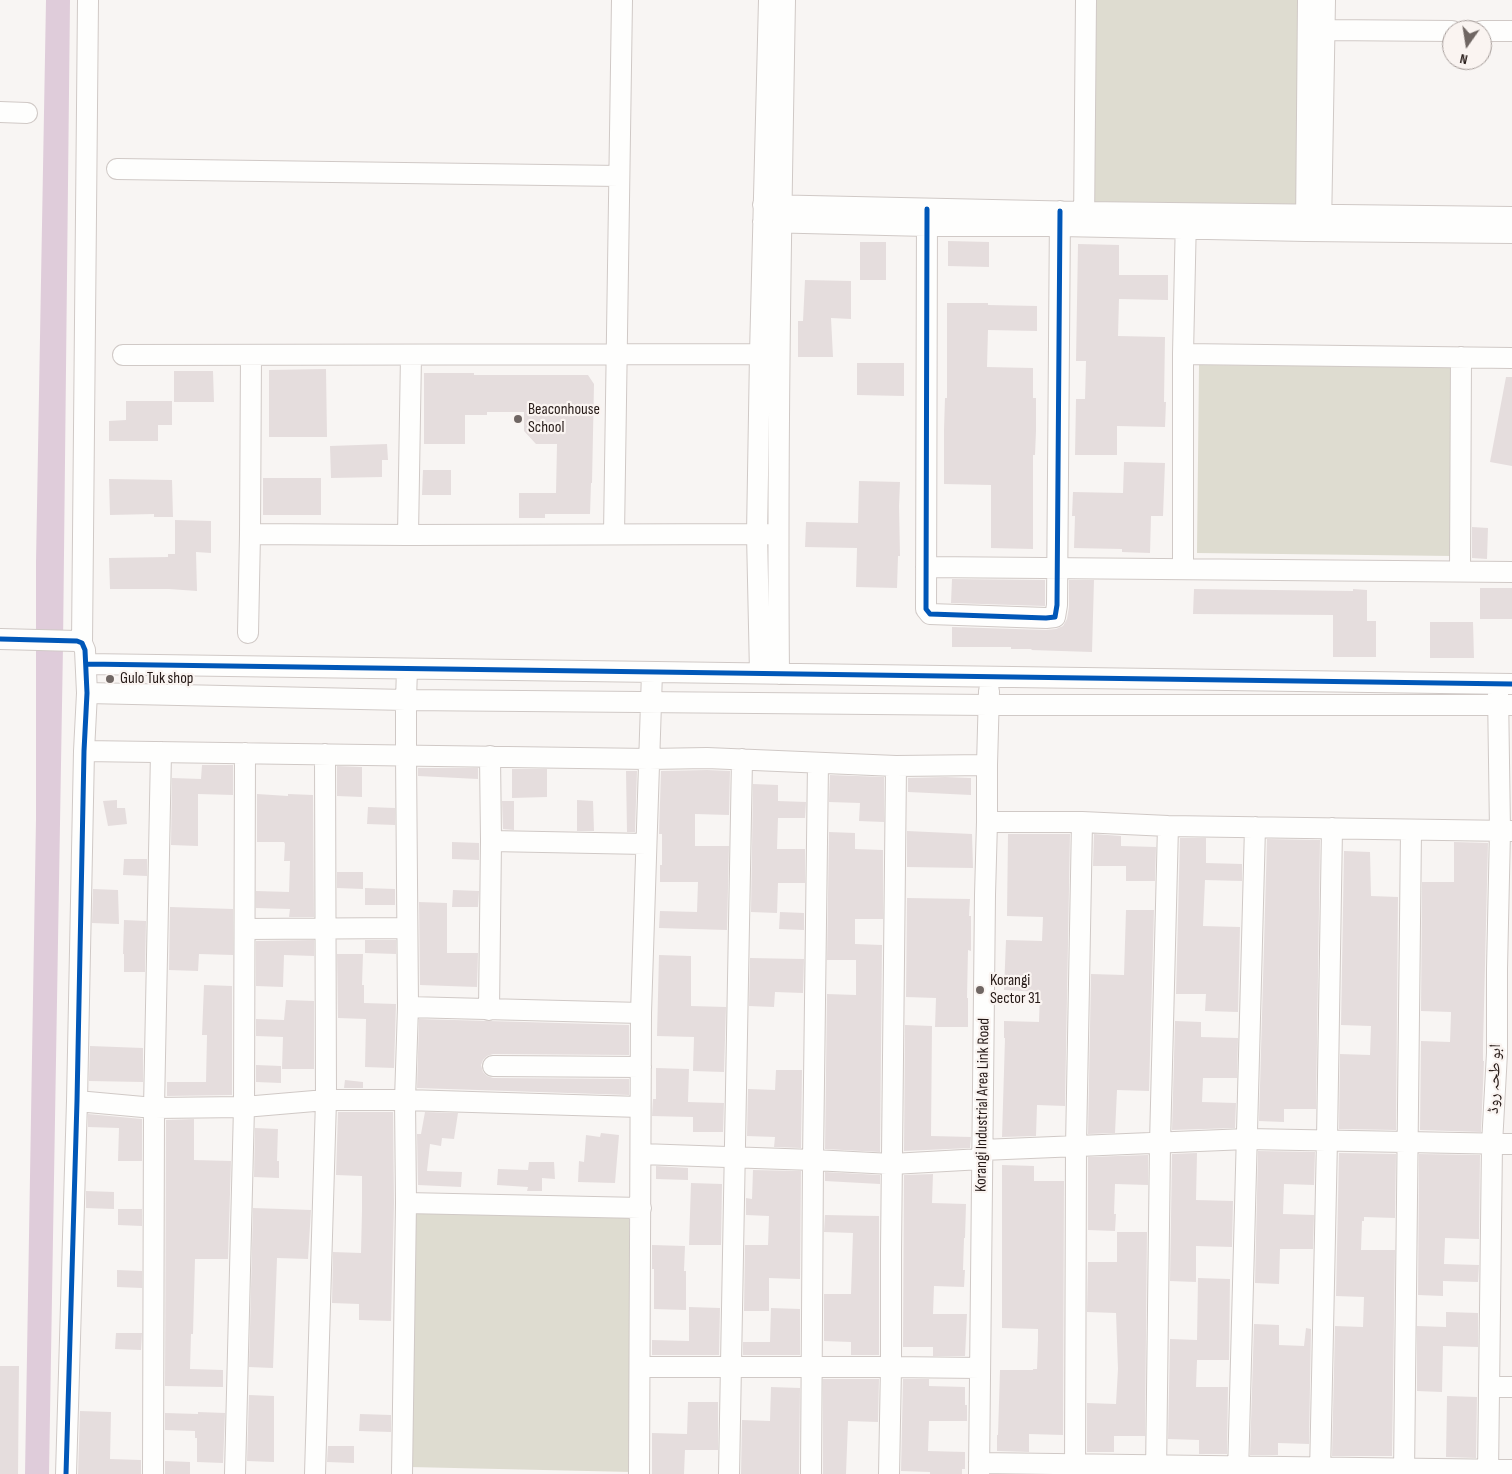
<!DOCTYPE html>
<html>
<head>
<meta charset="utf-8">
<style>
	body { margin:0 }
	#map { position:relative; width:1512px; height:1474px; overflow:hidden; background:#f8f5f3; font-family:"Sofia Sans Condensed",sans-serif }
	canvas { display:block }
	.north { position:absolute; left:1442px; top:20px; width:50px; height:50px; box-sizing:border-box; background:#faf4f1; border:1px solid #a59c99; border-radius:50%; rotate:193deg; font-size:14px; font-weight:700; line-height:20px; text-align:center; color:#251916 }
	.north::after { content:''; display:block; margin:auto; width:18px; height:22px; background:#6f6663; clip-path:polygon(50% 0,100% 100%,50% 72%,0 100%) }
</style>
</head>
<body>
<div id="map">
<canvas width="1512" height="1474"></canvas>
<div class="north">N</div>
</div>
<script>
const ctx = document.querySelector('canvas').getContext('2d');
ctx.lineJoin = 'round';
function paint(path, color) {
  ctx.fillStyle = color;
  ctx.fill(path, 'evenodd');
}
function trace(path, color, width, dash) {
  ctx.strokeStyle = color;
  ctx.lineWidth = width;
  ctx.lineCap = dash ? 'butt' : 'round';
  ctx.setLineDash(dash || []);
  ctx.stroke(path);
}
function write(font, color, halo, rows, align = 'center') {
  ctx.font = font + ' "Sofia Sans Condensed","Noto Naskh Arabic",sans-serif';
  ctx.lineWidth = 4.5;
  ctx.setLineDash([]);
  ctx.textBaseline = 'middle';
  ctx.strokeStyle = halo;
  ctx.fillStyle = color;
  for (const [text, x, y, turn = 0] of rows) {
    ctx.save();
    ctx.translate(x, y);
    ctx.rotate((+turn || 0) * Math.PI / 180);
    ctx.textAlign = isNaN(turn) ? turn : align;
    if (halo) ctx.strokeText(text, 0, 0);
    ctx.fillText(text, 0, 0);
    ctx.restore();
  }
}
const green = new Path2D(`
	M1094,0H1301L1296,208L1093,203Z
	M1199,365L1454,367L1452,556L1197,553Z
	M415,1212L629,1215L632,1472L410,1467Z`);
const water = new Path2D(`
	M46,0H70L63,646L49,1474H25L36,819V562Z`);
const building = new Path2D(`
	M948,241L989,242V267L948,266Z
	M860,242H886V280H860Z
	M1078,244L1119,245V275H1168V300L1119,299L1118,336L1165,337L1164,402H1166L1165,427L1117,426V455H1075L1076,399H1085L1086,361H1076Z
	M805,280L851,281V319L831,318L833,357H798V321H803Z
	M947,303H988V305L1037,306V331L988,330L987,367L1033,368V398H1036V431L1035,455H1033V549L991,548V485L944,484V430L945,398H947Z
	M857,363H904V396L857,395Z
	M326,369L327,437H269V370Z
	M174,371H213L214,402H174Z
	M424,373H474V375H588L594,384L592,483H591L590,514H545V518H519V493H556L557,444H536L524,431V412H487V415H465V444H424Z
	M1506,377H1512V466L1490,462Z
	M126,401H172V425H158V441H109V421L126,420Z
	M387,444L388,460H382V477L331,478L330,446Z
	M1124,462L1165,463L1163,516H1151L1150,553L1122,552V549L1074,548L1075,516H1072L1073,492L1123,493Z
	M423,470H451V495H422Z
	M263,478H321V515H263Z
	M109,479L172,480L173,517H154V514L110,515Z
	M859,481L900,482L899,506L900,556H898L897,588L856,587L857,548L805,547L806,522L858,523Z
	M175,520L211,521V553L196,552L197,591L169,589H110L109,558L168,557V554H175Z
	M1472,527L1488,528L1487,559L1472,558Z
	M952,579L1045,580V606L951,603Z
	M1069,580H1094L1092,652L1031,650L1032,649H1011V647H952V627L1046,630L1056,629L1063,626L1067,619L1069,607Z
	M1480,588H1512V619H1480Z
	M1194,589L1353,591V589L1367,590V621H1376V657H1333V615L1193,614Z
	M1430,622H1473L1474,658H1430Z
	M202,765H233V795L198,794V846L171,845L172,778L201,779Z
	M337,766L362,767V797L337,796Z
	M418,768H478V779L418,776Z
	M512,769H547V797L512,798Z
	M707,770L730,771L729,815L695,814V846H729L727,930L659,928L660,911L697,912L698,882H660V865H662V834H659L661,771Z
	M626,771H637L635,832H627Z
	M830,775L884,777V822L859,821L860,803L829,802Z
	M945,777L971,778V795L908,792V778Z
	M753,784L778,785V801L806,802L805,818H778L777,849H805V883H778L777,913L751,912Z
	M257,794L288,796V794L313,795L314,917H289L290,909L256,908V891L289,892L290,861H284L285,844L284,842H257Z
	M117,800V808H125L127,824L108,826L103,801Z
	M577,800L593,801L594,831H577Z
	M502,801H514V830L503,829Z
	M368,807L395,808V825L367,824Z
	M907,831L972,834L973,868L907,867Z
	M829,832L855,833V849L883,850V919H855V944L882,945L880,1152L825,1149L827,994L856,995V960H827Z
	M1008,834H1070L1065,1106L1037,1105L1036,1136L1002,1137L1005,1038H1004V1021L1039,1022L1040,992L1004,990L1006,940L1042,941L1043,917L1007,916Z
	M1094,834L1121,836V846L1156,847L1155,881H1126V866H1093Z
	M1180,838H1206V863L1242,864V881L1205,880L1203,926L1240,927L1238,1012L1205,1011L1206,994H1176Z
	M1267,839L1320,840L1316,1109H1284V1122L1259,1121Z
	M452,842L479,843V860L452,859Z
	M1454,842L1488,843L1483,1046V1061H1484L1481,1132L1420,1130L1421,1041L1450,1042L1451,1014V1012L1421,1011L1422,882H1454Z
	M1344,851L1370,852L1371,896L1398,897L1396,1130L1339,1129L1340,1054L1370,1055L1371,1026L1341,1025Z
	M124,859H147V876L123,875Z
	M337,872H363V889L337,888Z
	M365,888L395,889V905H365Z
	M93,889L118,890L119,924L92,923Z
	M453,890L479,891L478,907H452Z
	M907,898L970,899L969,916H971V951L968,950L967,998H968V1027H935L936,998L906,997Z
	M419,902L447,903V953H478L477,987L420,985Z
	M170,907L233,909V955L199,954L198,971L169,970Z
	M1126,910H1154L1149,1091L1117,1090L1115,1133L1088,1134L1091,974L1124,975Z
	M780,912L804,913V930L779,929Z
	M124,920L146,921L145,972H124V954H123Z
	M314,940V956L284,955L283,987L256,986V941Z
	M365,940H396V954L365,953Z
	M337,954H363L362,985H364V1003L396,1004L394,1068L365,1067L366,1019L338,1018Z
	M659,955L691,956V1006L726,1007L724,1072L693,1071L694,1037L657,1036Z
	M750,958L804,959L803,993L775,992L774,1007L749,1006Z
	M204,985L232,986V1095L167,1096V1082H206L207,1035H202Z
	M286,1000L314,1001V1069H282L283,1037L256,1036V1019L284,1020Z
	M419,1019L629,1025V1055L493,1054L487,1056L483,1060L481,1065L483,1072L487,1076L493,1078L629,1079V1095L417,1088Z
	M1175,1021L1201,1022V1037L1238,1038L1237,1078H1203L1202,1102L1236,1103L1235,1128L1172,1130Z
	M905,1025L932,1026L931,1136L971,1137L970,1148L904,1151Z
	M90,1046L143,1048V1082L89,1081Z
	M256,1065L281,1066V1083L256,1082Z
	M656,1068L689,1069L688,1102L724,1103L723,1132H693V1117L652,1116L653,1099H656Z
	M776,1070H802L801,1148L774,1147L775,1137L747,1136L748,1089L775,1090Z
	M345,1080L363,1082V1088H344Z
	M338,1112H393L394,1203L391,1321L359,1320V1304L332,1303L333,1252L361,1253L362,1211V1176L336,1175Z
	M425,1112L458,1113L454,1139L442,1138L441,1146L430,1144L427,1171L462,1172L461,1187L418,1185L417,1134H421Z
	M88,1114L142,1119V1161H118L119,1128L88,1127Z
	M194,1119V1160L231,1161L228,1259H195L193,1334H191L190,1369L223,1370V1387L165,1386L166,1120Z
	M255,1128L278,1129L277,1161H279V1178L254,1177Z
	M601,1133L619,1135L615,1183L578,1182L579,1161L584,1162L586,1135L600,1137Z
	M1258,1151L1315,1152L1314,1185L1284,1184L1283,1214L1314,1215L1313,1249H1280L1279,1284L1255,1283Z
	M1197,1153L1196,1200L1233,1201L1232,1247L1196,1246V1282L1170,1281L1172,1154Z
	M1339,1153L1396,1154L1395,1218L1364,1217V1221H1362L1361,1250H1395L1392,1456H1332L1335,1326L1363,1327L1364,1297L1336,1296Z
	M1419,1154L1480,1155L1479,1239L1445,1238L1444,1264L1479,1265L1478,1282L1443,1281V1296L1418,1295Z
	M1148,1155V1185L1115,1184L1114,1214H1116L1115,1231L1088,1230V1157Z
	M529,1162H554L555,1179L542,1178V1191H527L528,1187L497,1185L498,1169L528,1170Z
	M1002,1165L1034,1166V1181H1064L1063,1435L1029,1434V1452L997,1451V1435H998L1000,1370H1033V1369H1037L1038,1340V1329L1002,1328Z
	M656,1166L688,1168V1180L656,1179Z
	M753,1170L801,1171L800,1279L769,1278V1311H744L745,1245H768L769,1216L746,1215V1198L752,1199Z
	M825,1172L880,1175V1184L825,1181Z
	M933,1174L932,1203L966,1204L965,1238H964L963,1270H965L964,1287L934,1286L933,1314H967L965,1356H933V1347H903L904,1175Z
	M691,1183L722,1184L721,1245H689Z
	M86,1191L114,1192V1209L86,1208Z
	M253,1208L311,1210L308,1259L277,1258L273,1368L249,1367Z
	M118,1209H142V1226L118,1225Z
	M825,1215L879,1216V1355H851V1342L824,1341V1294H851L853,1233L824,1232Z
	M1117,1232H1147L1145,1436H1114V1452H1087V1403L1116,1404L1118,1369L1116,1313L1087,1312L1088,1262H1117Z
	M652,1245L685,1246L684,1271H686V1310L654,1309V1269H652Z
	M117,1270L142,1271V1288L117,1287Z
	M1198,1278L1230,1279L1229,1360H1197L1196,1387H1228L1227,1454H1199V1440L1168,1439L1170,1339L1197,1340Z
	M689,1307L720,1308L719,1355H652V1340L689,1341Z
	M771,1308L800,1309V1355H743V1342H770Z
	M1446,1312L1478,1313V1347L1443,1346L1442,1392L1417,1391V1326L1446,1327Z
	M1254,1324L1279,1325V1345L1304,1346L1306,1328L1311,1329L1309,1444L1278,1443V1455H1250Z
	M116,1333H142L141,1350L115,1349Z
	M0,1366H19L18,1474H0Z
	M823,1379H879L878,1422L848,1421L846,1474H823Z
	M903,1379H929V1386L965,1387V1405H967V1421H929L928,1451L965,1452V1469H962V1474H930V1472L901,1471Z
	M771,1387L800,1388L799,1474H741L742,1420L770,1421Z
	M249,1395L274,1396V1462L247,1461Z
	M1447,1396L1477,1397L1476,1458L1446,1457Z
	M688,1402H718V1450H685L684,1474H652V1433L687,1434Z
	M80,1411L111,1412L110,1459L141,1460V1474H78Z
	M198,1412L225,1413L223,1463L197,1462V1438H195V1431L165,1430V1413L198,1414Z
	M360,1414L391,1415V1432L359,1431Z
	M328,1446H354V1463L327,1462Z
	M165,1461L190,1462V1474H165Z`);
const minor = new Path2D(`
	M1324,30L1452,31
	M1482,31H1512
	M0,112L27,113
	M117,169L619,176
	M763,205L1084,212L1512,217
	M927,209L926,609L930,614L1046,618L1055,617L1057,605L1060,211
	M763,222L927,226H1060L1306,231L1512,233
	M1084,225L1086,0
	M1321,228L1325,0
	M1306,229L1308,0
	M1183,354L1186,216
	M123,355L772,354
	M251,355L250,534L408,535L777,534
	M614,534L622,0
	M408,535L411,355
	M926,567L1512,572
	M1183,569V354L1512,358
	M1460,571L1461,357
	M248,633L250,534
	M0,639L77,641L82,643L85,650L87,693L84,751L77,1101L66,1474
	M82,643L88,0
	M86,664L1512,684
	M760,673L757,534L760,354L769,0
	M779,674C777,449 781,225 785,0
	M87,693L406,700L989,705H1512
	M84,751L649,759L707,758L896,766L987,765
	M987,822H1082L1168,826L1512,831
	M491,841L646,844
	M245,929L407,928
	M408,1007L641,1013
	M489,1010L491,841L490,756
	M493,1066L641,1067
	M77,1101L154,1108L244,1107L326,1100H405L640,1107
	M982,1150L1247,1139L1512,1144
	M641,1154L813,1160L892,1164L982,1159
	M406,1203L641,1208
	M641,1367H891L980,1368
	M1490,1387H1512
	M979,1463L1512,1470
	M153,1474L154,1108L161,752
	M235,1474L244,1107L245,753
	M315,1474L326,1100L325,754
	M402,1474L406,1203L405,1100L408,1007L406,755V700L407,669
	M639,1474L641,1013L652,672
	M729,1474L742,759
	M811,1474L813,1160L818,763
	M889,1474L891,1367V1252L896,766
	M979,1474L985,895L987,822V765L989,691
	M1075,1474L1076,1146L1082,822
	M1156,1474L1160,1143L1168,826
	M1238,1474L1255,827
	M1320,1474L1327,1139L1332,828
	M1404,1474L1411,830
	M1488,1474L1492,1144L1497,1053V969L1500,831L1498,691`);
const cycleway = new Path2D(`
	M927,209L926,609L930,614L1046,618L1055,617L1057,605L1060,211
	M0,639L77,641L82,643L85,650L87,693L84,751L77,1101L66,1474
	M86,664L1512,684`);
const markers = [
	[518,419,5,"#6f6663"],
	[110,679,5,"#6f6663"],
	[980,990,5,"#6f6663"]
];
const poiNames = [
	["Beaconhouse",528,410],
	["School",528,428],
	["Gulo Tuk shop",120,679],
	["Korangi",990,981],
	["Sector 31",990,999]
];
const streetNames = [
	["ابو طحہ روڈ",1495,1079,-88],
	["Korangi Industrial Area Link Road",983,1105,-89]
];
paint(green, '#dedcd0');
paint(water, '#dfccda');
paint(building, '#e5dddd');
trace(minor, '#d0c9c6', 22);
trace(minor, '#fefefd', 20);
trace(cycleway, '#0057b8', 5);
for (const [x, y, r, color] of markers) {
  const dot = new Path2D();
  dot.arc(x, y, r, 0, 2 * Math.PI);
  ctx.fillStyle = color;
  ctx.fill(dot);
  trace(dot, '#faf4f1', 2);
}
write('16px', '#251916', '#faf4f1', poiNames, 'left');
write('16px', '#251916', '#faf4f1', streetNames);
</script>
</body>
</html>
